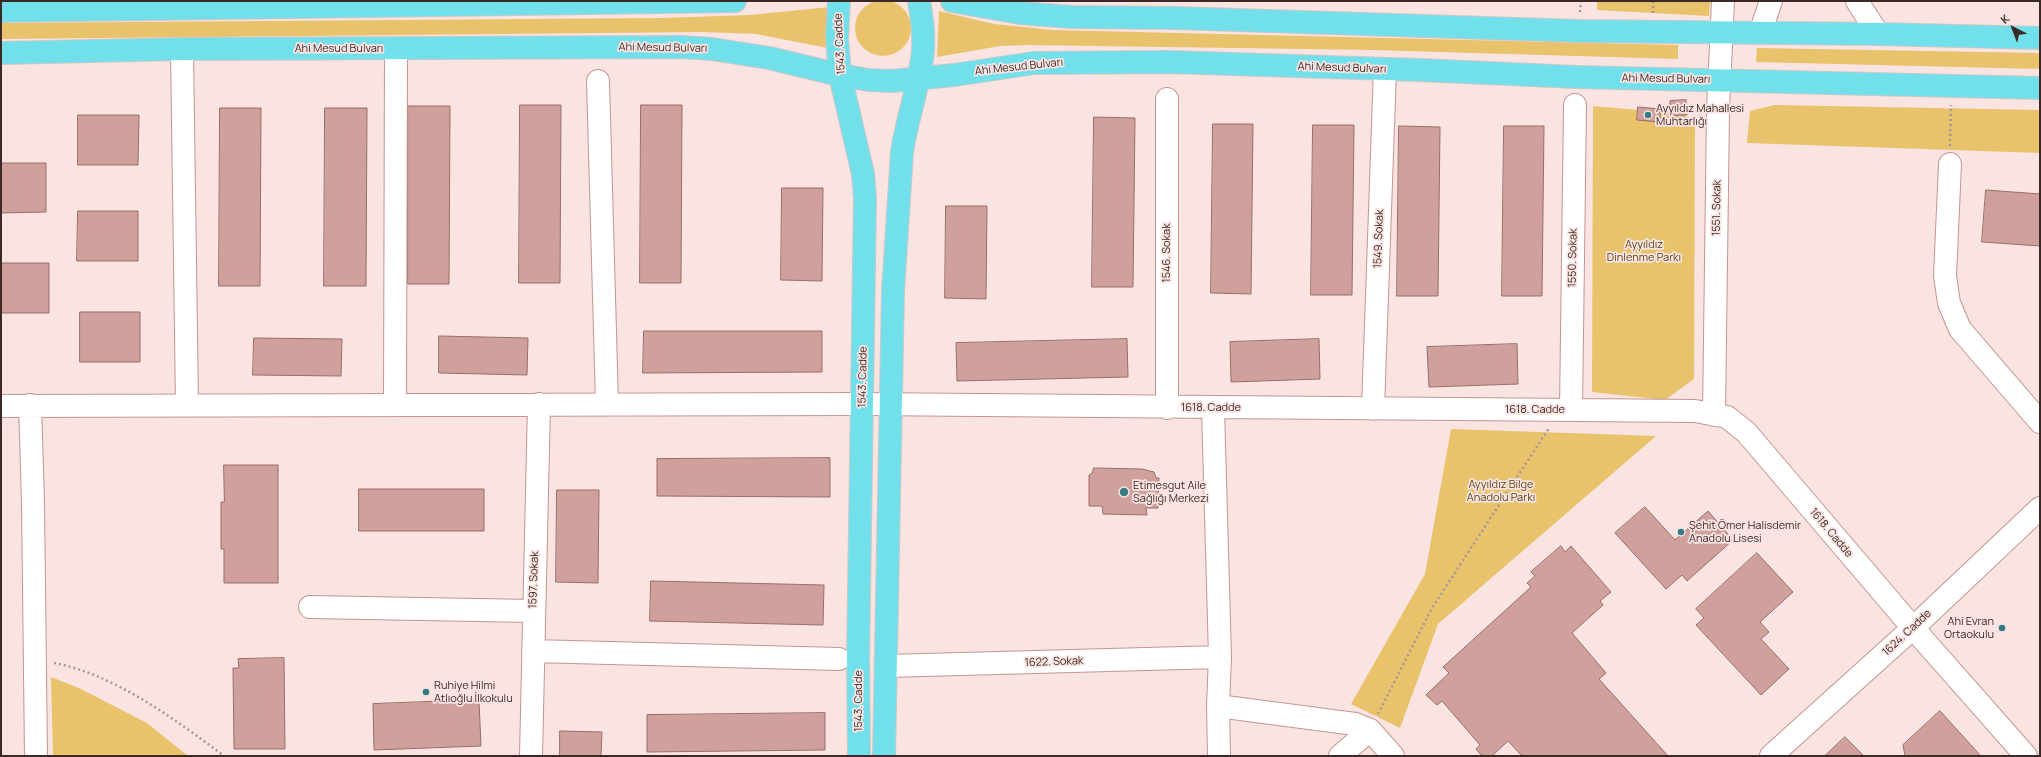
<!DOCTYPE html>
<html>
<head>
<meta charset="utf-8">
<style>
	body { margin:0 }
	#map { position:relative; width:2041px; height:757px; overflow:hidden; background:#f9e4e2; font-family:Manrope,sans-serif }
	canvas { display:block }
	.frame { position:absolute; inset:0; border:2px solid #3c2927; pointer-events:none }
	.north { position:absolute; left:1993px; top:8px; width:40px; height:40px; -webkit-text-stroke:3px #f9e4e2; paint-order:stroke; rotate:318deg; font-size:11px; font-weight:700; line-height:16px; text-align:center; color:#3c2927 }
	.north::after { content:''; display:block; margin:auto; width:14px; height:18px; background:#3c2927; clip-path:polygon(50% 0,100% 100%,50% 72%,0 100%) }
</style>
</head>
<body>
<div id="map">
<canvas width="2041" height="757"></canvas>
<div class="frame"></div>
<div class="north">K</div>
</div>
<script>
const ctx = document.querySelector('canvas').getContext('2d');
ctx.lineJoin = 'round';
function paint(path, color) {
  ctx.fillStyle = color;
  ctx.fill(path, 'evenodd');
}
function trace(path, color, width, dash) {
  ctx.strokeStyle = color;
  ctx.lineWidth = width;
  ctx.lineCap = dash ? 'butt' : 'round';
  ctx.setLineDash(dash || []);
  ctx.stroke(path);
}
function write(font, color, halo, rows, align = 'center') {
  ctx.font = font + ' Manrope,sans-serif';
  ctx.lineWidth = 3.5;
  ctx.setLineDash([]);
  ctx.textBaseline = 'middle';
  ctx.strokeStyle = halo;
  ctx.fillStyle = color;
  for (const [text, x, y, turn = 0] of rows) {
    ctx.save();
    ctx.translate(x, y);
    ctx.rotate((+turn || 0) * Math.PI / 180);
    ctx.textAlign = isNaN(turn) ? turn : align;
    if (halo) ctx.strokeText(text, 0, 0);
    ctx.fillText(text, 0, 0);
    ctx.restore();
  }
}
const green = new Path2D(`
	M855 28a28 28 0 1 1 56 0a28 28 0 1 1-56 0Z
	M1597,1H1710L1709,16L1597,10Z
	M830,7L828,48L756,34L702,32L1,39V23L661,18L750,15Z
	M939,11L994,24L1053,30L1678,45V59L1372,50L1027,45L1000,46L937,57Z
	M1757,48L2040,53V69L1756,62Z
	M1774,105L2040,110V153L1747,143L1750,111Z
	M1593,106L1683,114L1695,124L1694,379L1665,400L1592,392Z
	M1451,429L1656,436L1438,624L1400,728L1351,704L1425,574Z
	M51,677L79,688L147,723L188,756H53Z`);
const building = new Path2D(`
	M1686,100L1687,115L1670,116V101Z
	M520,105H561L560,283H519Z
	M641,105H682L681,283H640Z
	M408,106H450L449,284H408Z
	M1638,107L1660,109V122L1637,120Z
	M220,108H261L260,286H219Z
	M325,108H367L366,286H324Z
	M78,115H139L138,165H78Z
	M1094,117L1135,118L1133,287H1092Z
	M1213,124H1253L1251,294L1211,293Z
	M1313,125H1354L1352,295H1311Z
	M1399,126L1440,127L1438,296H1397Z
	M1504,126H1544L1542,296H1502Z
	M1,163H46V212L1,213Z
	M782,188H823L822,281L781,280Z
	M1986,190L2040,194V246L1982,242Z
	M946,206H987L986,299L945,298Z
	M78,211H138V261H77Z
	M1,263H49V313H1Z
	M80,312H140V362H80Z
	M644,331H822V372L643,373Z
	M439,336L528,338L527,375L439,373Z
	M254,338L342,339L341,376L253,375Z
	M1127,339L1128,377L957,381L956,343Z
	M1319,339L1320,379L1231,382L1230,342Z
	M1517,344L1518,384L1429,387L1427,347Z
	M830,458V497L657,496V459Z
	M224,465H278V583H224V549H221V502H224Z
	M1094,468L1142,469L1154,472L1156,478H1159L1158,508H1146L1147,515L1103,514L1102,506H1089V475L1092,473Z
	M359,489H484V531H359Z
	M557,490H599L598,583L556,582Z
	M1645,507L1675,540L1708,511L1733,540L1687,581L1682,575L1666,589L1615,533Z
	M1561,546L1565,552L1571,546L1611,592L1600,601L1603,605L1572,633L1606,673L1599,679L1668,756H1522L1508,741L1492,756H1482L1476,749L1480,745L1442,701L1437,705L1426,695L1449,673L1443,667L1531,587L1527,583L1535,576L1531,572Z
	M1757,553L1793,592L1760,622L1769,632L1761,639L1789,669L1761,695L1696,625L1704,618L1696,609Z
	M651,581L824,585L823,625L650,621Z
	M284,658L285,749H234L233,668H239L238,659Z
	M479,700L481,746L374,750L373,704Z
	M1940,711L1981,756H1905L1903,745Z
	M825,713V750L647,752V715Z
	M560,731L602,732L601,756H560Z
	M1845,737L1864,756H1825Z`);
const path = new Path2D(`
	M1580,12L1581,1
	M1653,13V1
	M1950,146L1951,105
	M54,663C114,674 176,720 224,756
	M1378,714L1432,608L1549,428`);
const minor = new Path2D(`
	M1857,1L1878,34
	M1760,33L1771,1
	M182,49L187,405
	M598,81L607,404
	M1950,164L1945,276L1949,303L1960,329L2040,422
	M395,404L396,49
	M30,405L33,502L36,756
	M1,406L862,404L1695,411L1727,417L1746,432L1913,628L2026,756
	M1167,408V99
	M1213,408L1220,657L1218,706L1219,756
	M1373,409L1385,69
	M1571,410L1575,105
	M1714,415L1718,110L1723,1
	M310,607L533,611
	M533,651L839,659
	M887,666L1220,657
	M1218,706L1355,724L1370,730L1393,756
	M531,756L539,404
	M1340,756L1370,730
	M1771,756L1913,628L2040,508`);
const major = new Path2D(`
	M839,1L837,38L840,75L863,174L865,198L858,660L859,756
	M952,1L1020,13L1071,17L1176,18L1579,31L1878,34L2040,38
	M1,11L735,1
	M1,53L182,49L680,47L712,49L769,58L840,75L869,80L892,81L954,75L1034,63L1169,62L1420,70L1576,77L2040,88
	M884,756L893,291L902,152C907,118 920,84 923,50C924,34 922,17 919,1`);
const markers = [
	[1648,115,4,"#347c84"],
	[1124,492,5,"#347c84"],
	[1681,532,4,"#347c84"],
	[2002,628,4,"#347c84"],
	[426,692,4,"#347c84"]
];
const streetNames = [
	["1543. Cadde",840,44,-93],
	["Ahi Mesud Bulvarı",663,48,1],
	["Ahi Mesud Bulvarı",339,49],
	["Ahi Mesud Bulvarı",1019,67,-6],
	["Ahi Mesud Bulvarı",1342,68,2],
	["Ahi Mesud Bulvarı",1666,79,1],
	["1551. Sokak",1717,208,-89],
	["1549. Sokak",1379,239,-88],
	["1546. Sokak",1167,253,-90],
	["1550. Sokak",1573,258,-89],
	["1543. Cadde",863,377,-89],
	["1618. Cadde",1211,408],
	["1618. Cadde",1535,410],
	["1618. Cadde",1831,533,50],
	["1597. Sokak",534,580,-88],
	["1624. Cadde",1907,633,-43],
	["1622. Sokak",1054,662,-2],
	["1543. Cadde",859,701,-90]
];
const poiNames = [
	["Ayyıldız Mahallesi",1656,109],
	["Muhtarlığı",1656,122],
	["Etimesgut Aile",1133,486],
	["Sağlığı Merkezi",1133,499],
	["Şehit Ömer Halisdemir",1689,526],
	["Anadolu Lisesi",1689,539],
	["Ahi Evran",1994,622,"right"],
	["Ortaokulu",1994,635,"right"],
	["Ruhiye Hilmi",434,686],
	["Atlıoğlu İlkokulu",434,699]
];
const parkNames = [
	["Ayyıldız",1644,245],
	["Dinlenme Parkı",1644,258],
	["Ayyıldız Bilge",1501,485],
	["Anadolu Parkı",1501,498]
];
paint(green, '#e9c26c');
paint(building, '#d0a19c');
trace(building, '#996d68', 1);
trace(minor, '#c39590', 24);
trace(major, '#ccc7c7', 24);
trace(path, '#aa9694', 2.5, [2, 3]);
trace(minor, '#fff', 22);
trace(major, '#72e0eb', 22);
for (const [x, y, r, color] of markers) {
  const dot = new Path2D();
  dot.arc(x, y, r, 0, 2 * Math.PI);
  ctx.fillStyle = color;
  ctx.fill(dot);
  trace(dot, '#f9e4e2', 1.5);
}
write('11px', '#3c2927', '#f9e4e2', streetNames);
write('11px', '#3c2927', '#f9e4e2', poiNames, 'left');
write('11px', '#5a471a', '#f9e4e2', parkNames);
</script>
</body>
</html>
